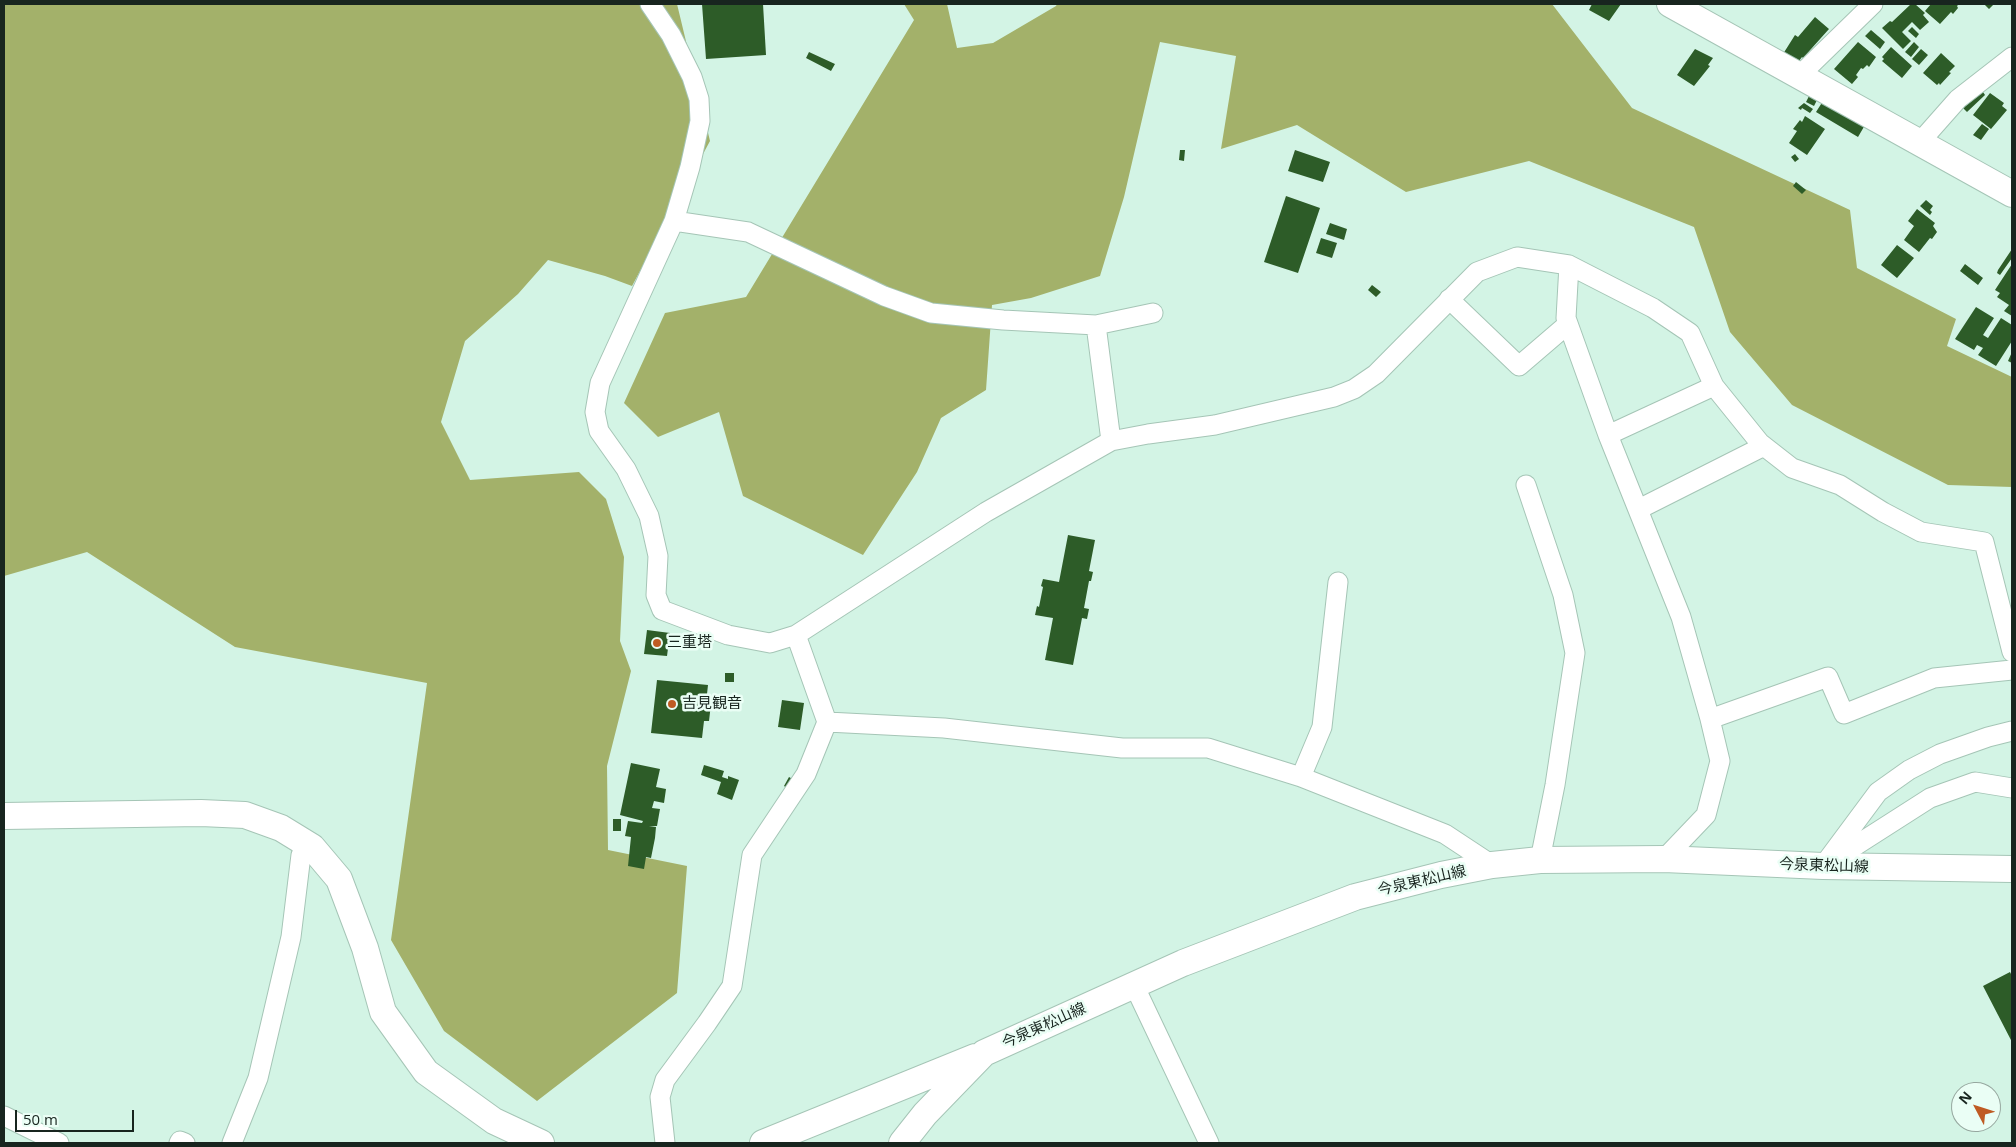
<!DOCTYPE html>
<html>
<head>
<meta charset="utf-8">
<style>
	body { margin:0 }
	#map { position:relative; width:2016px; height:1147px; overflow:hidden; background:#d3f4e5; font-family:"Open Sans",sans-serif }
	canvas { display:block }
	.frame { position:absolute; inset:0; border:5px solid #18251f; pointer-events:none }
	.north { position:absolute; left:1951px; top:1082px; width:50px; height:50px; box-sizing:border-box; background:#eafef5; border:1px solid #96a79f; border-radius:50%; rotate:310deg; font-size:14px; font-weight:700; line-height:20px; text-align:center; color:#18251f }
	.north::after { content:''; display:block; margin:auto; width:18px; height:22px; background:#bf5b23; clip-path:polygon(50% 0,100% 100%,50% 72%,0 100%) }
	.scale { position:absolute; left:15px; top:1110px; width:119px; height:22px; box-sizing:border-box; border:2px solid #18251f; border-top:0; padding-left:6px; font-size:15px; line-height:18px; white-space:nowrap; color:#18251f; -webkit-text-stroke:4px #eafef5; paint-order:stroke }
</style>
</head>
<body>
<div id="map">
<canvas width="2016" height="1147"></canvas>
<div class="frame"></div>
<div class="north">N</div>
<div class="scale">50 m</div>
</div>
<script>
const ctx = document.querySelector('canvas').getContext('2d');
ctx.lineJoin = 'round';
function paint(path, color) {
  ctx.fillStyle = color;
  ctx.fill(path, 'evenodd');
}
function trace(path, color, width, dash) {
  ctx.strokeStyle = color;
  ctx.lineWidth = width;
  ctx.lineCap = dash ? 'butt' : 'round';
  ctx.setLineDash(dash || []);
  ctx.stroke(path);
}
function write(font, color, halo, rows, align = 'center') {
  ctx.font = font + ' "Open Sans","Noto Sans JP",sans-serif';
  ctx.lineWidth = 5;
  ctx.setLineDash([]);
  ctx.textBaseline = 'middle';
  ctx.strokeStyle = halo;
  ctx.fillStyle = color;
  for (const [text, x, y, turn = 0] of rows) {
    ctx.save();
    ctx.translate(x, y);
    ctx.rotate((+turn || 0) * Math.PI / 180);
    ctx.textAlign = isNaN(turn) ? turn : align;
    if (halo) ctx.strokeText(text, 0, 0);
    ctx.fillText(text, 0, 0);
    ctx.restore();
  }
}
const forest = new Path2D(`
	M4,4H677L710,141L632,286L605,276L548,260L518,294L465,341L441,422L470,480L579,472L606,499L624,557L620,641L631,671L607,766L608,850L687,866L677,993L537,1101L444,1031L391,940L427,683L235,647L87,552L4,576Z
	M904,4H947L957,48L993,43L1056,6L1057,4H1552L1632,108L1850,210L1857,268L1956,319L1947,346L2012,377V487L1948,485L1792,405L1730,332L1694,227L1529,161L1406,192L1297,125L1221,149L1236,56L1160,42L1124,197L1100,276L1031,298L992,305L986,390L941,418L917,472L863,555L743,496L719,412L658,437L624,403L665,313L746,297L914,20Z`);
const building = new Path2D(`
	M702,4H763L766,55L706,59Z
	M1592,4H1621L1609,21L1589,10Z
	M1911,4L1913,5L1915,4L1925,13L1923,15L1929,22L1920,30L1912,22L1902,32L1911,41L1903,49L1882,28L1890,21L1892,22Z
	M1931,4H1959L1957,6L1958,8L1953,14L1951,12L1940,24L1925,11Z
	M1984,4H1994L1989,9Z
	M1815,17L1829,29L1803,58L1802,57L1799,61L1797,59L1794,63L1783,54L1795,35L1798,37Z
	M1912,27L1919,34L1916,38L1908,31Z
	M1871,30L1885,42L1880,49L1865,36Z
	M1858,42L1876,57L1869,67L1867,65L1863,69L1861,68L1856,75L1858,77L1852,84L1834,69Z
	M1914,42L1919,47L1911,57L1905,52Z
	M1891,47L1912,66L1902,78L1882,61L1884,59L1882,57Z
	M1695,49L1713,58L1708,65L1710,66L1694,86L1677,75Z
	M1921,49L1928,55L1919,65L1912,59Z
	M809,52L835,64L831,71L806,58Z
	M1941,53L1955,66L1949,72L1951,73L1940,85L1939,83L1937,85L1923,73Z
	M1983,92L1985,95L1967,112L1963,108Z
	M1990,93L2004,103L2002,106L2007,110L1991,129L1973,115Z
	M1809,96L1817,100L1814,106L1806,102Z
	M1823,101L1865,125L1858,137L1816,112Z
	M1804,103L1813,109L1810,113L1802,108L1801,110L1798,108Z
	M1805,116L1825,129L1807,155L1789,143L1797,131L1793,129L1800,120L1802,122Z
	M1982,124L1989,129L1981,140L1973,135Z
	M1180,150H1185L1184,161L1179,160Z
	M1295,150L1330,162L1323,182L1288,171Z
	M1795,154L1799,159L1795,162L1791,157Z
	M1796,182L1806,190L1802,194L1793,186Z
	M1286,196L1320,208L1298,273L1264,262Z
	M1926,200L1933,206L1930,210L1932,212L1930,215L1920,206Z
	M1917,209L1935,223L1933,226L1937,232L1932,239L1930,238L1919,252L1904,240L1914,226L1908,221Z
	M1330,223L1347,229L1344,240L1326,234Z
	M1321,238L1337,243L1332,258L1316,253Z
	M1897,245L1914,258L1897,278L1881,265Z
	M2012,249V258L2000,275L1997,273L1998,270Z
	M1965,264L1983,278L1978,285L1960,271Z
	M2012,264V316L2004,311L2009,305L1997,297L2000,293L1995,290Z
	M1372,285L1381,292L1376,297L1368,290Z
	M1976,307L1994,318L1983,335L1988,338L2001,318L2012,325V341L1996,366L1978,355L1983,348L1977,345L1974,350L1955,339Z
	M2012,352V363L2008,361Z
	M1068,535L1095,540L1089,571L1093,572L1091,581H1089L1084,608L1089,609L1087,619L1082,618L1073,665L1045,660L1053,618L1035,615L1037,606L1039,607L1043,587L1041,586L1043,579L1059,582Z
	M647,630L670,633L667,656L644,654Z
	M725,673H734V682H725Z
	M657,680L708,685L706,703L711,704L709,721H704L702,738L651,733Z
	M782,700L804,703L800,730L778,727Z
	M631,763L660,769L656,787L666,789L664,803L654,801L652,808L660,809L657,826H649L656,827L655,838L651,858L646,857L644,869L628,866L631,837L625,836L628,821L642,823L643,821L620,815Z
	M704,765L724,771L722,777L728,779V776L739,780L732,800L717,794L721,782L701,775Z
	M789,777L796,781L790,790L784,786Z
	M613,819H621V831H613Z
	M2010,972L2012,976V1042L1983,986Z`);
const street = new Path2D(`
	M650,4L671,35L692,77L699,99L700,121L690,167L674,221L600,383L595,412L599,431L626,469L649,516L658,556L656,595L662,610L728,635L770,643L796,635L986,512L1111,441L1148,434L1215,425L1334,397L1354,389L1376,374L1477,272L1517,257L1569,265L1653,308L1690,333L1714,386L1760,443L1792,468L1840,485L1883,512L1921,532L1984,542L2012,652
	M1800,75L1873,4
	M1920,142L1958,99L2012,57
	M674,221L748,232L884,296L931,313L1003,320L1096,325L1111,441
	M1569,265L1566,318L1608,435L1681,617L1710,719L1720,761L1706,815L1664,859
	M1449,299L1519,366L1568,324
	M1096,325L1153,313
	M1608,435L1714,386
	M1526,485L1563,595L1575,653L1555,785L1540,860
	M1639,509L1764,446
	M1710,719L1828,677L1844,714L1934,678L2012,670
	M827,722L944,728L1122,748H1208L1301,777L1445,834L1492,865
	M1301,777L1322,727L1338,582
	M1830,862L1930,798L1975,782L2012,788
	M1823,866L1878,792L1909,770L1940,754L1988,737L2012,731
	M1134,985L1209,1143
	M4,1116L59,1143
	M179,1143L180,1141L185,1143
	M232,1143L258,1078L291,937L301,855L312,847
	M665,1143L660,1097L665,1080L707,1023L732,986L752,855L806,774L827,722L796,635`);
const secondary = new Path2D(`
	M1670,4L2012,194
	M4,816L201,813L245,815L281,828L312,847L339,879L365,948L383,1012L426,1072L494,1121L541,1143
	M763,1143L975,1057
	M902,1143L925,1114L984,1053L1183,963L1355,897L1441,875L1492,865L1540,860L1664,859L1823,866L2012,869`);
const markers = [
	[657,643,5,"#bf5b23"],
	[672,704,5,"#bf5b23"]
];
const poiNames = [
	["三重塔",667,643],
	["吉見観音",682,704]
];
const streetNames = [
	["今泉東松山線",1824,866,2],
	["今泉東松山線",1422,881,-13],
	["今泉東松山線",1044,1026,-24]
];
paint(forest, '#a3b16a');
paint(building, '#2d5c28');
trace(street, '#a5c5b6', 21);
trace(secondary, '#a5c5b6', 28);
trace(street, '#fff', 19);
trace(secondary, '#fff', 26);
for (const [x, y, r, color] of markers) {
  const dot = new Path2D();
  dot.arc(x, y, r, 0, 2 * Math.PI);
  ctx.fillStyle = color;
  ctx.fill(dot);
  trace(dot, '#eafef5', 2);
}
write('15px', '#18251f', '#eafef5', poiNames, 'left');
write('15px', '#18251f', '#eafef5', streetNames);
</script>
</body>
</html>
